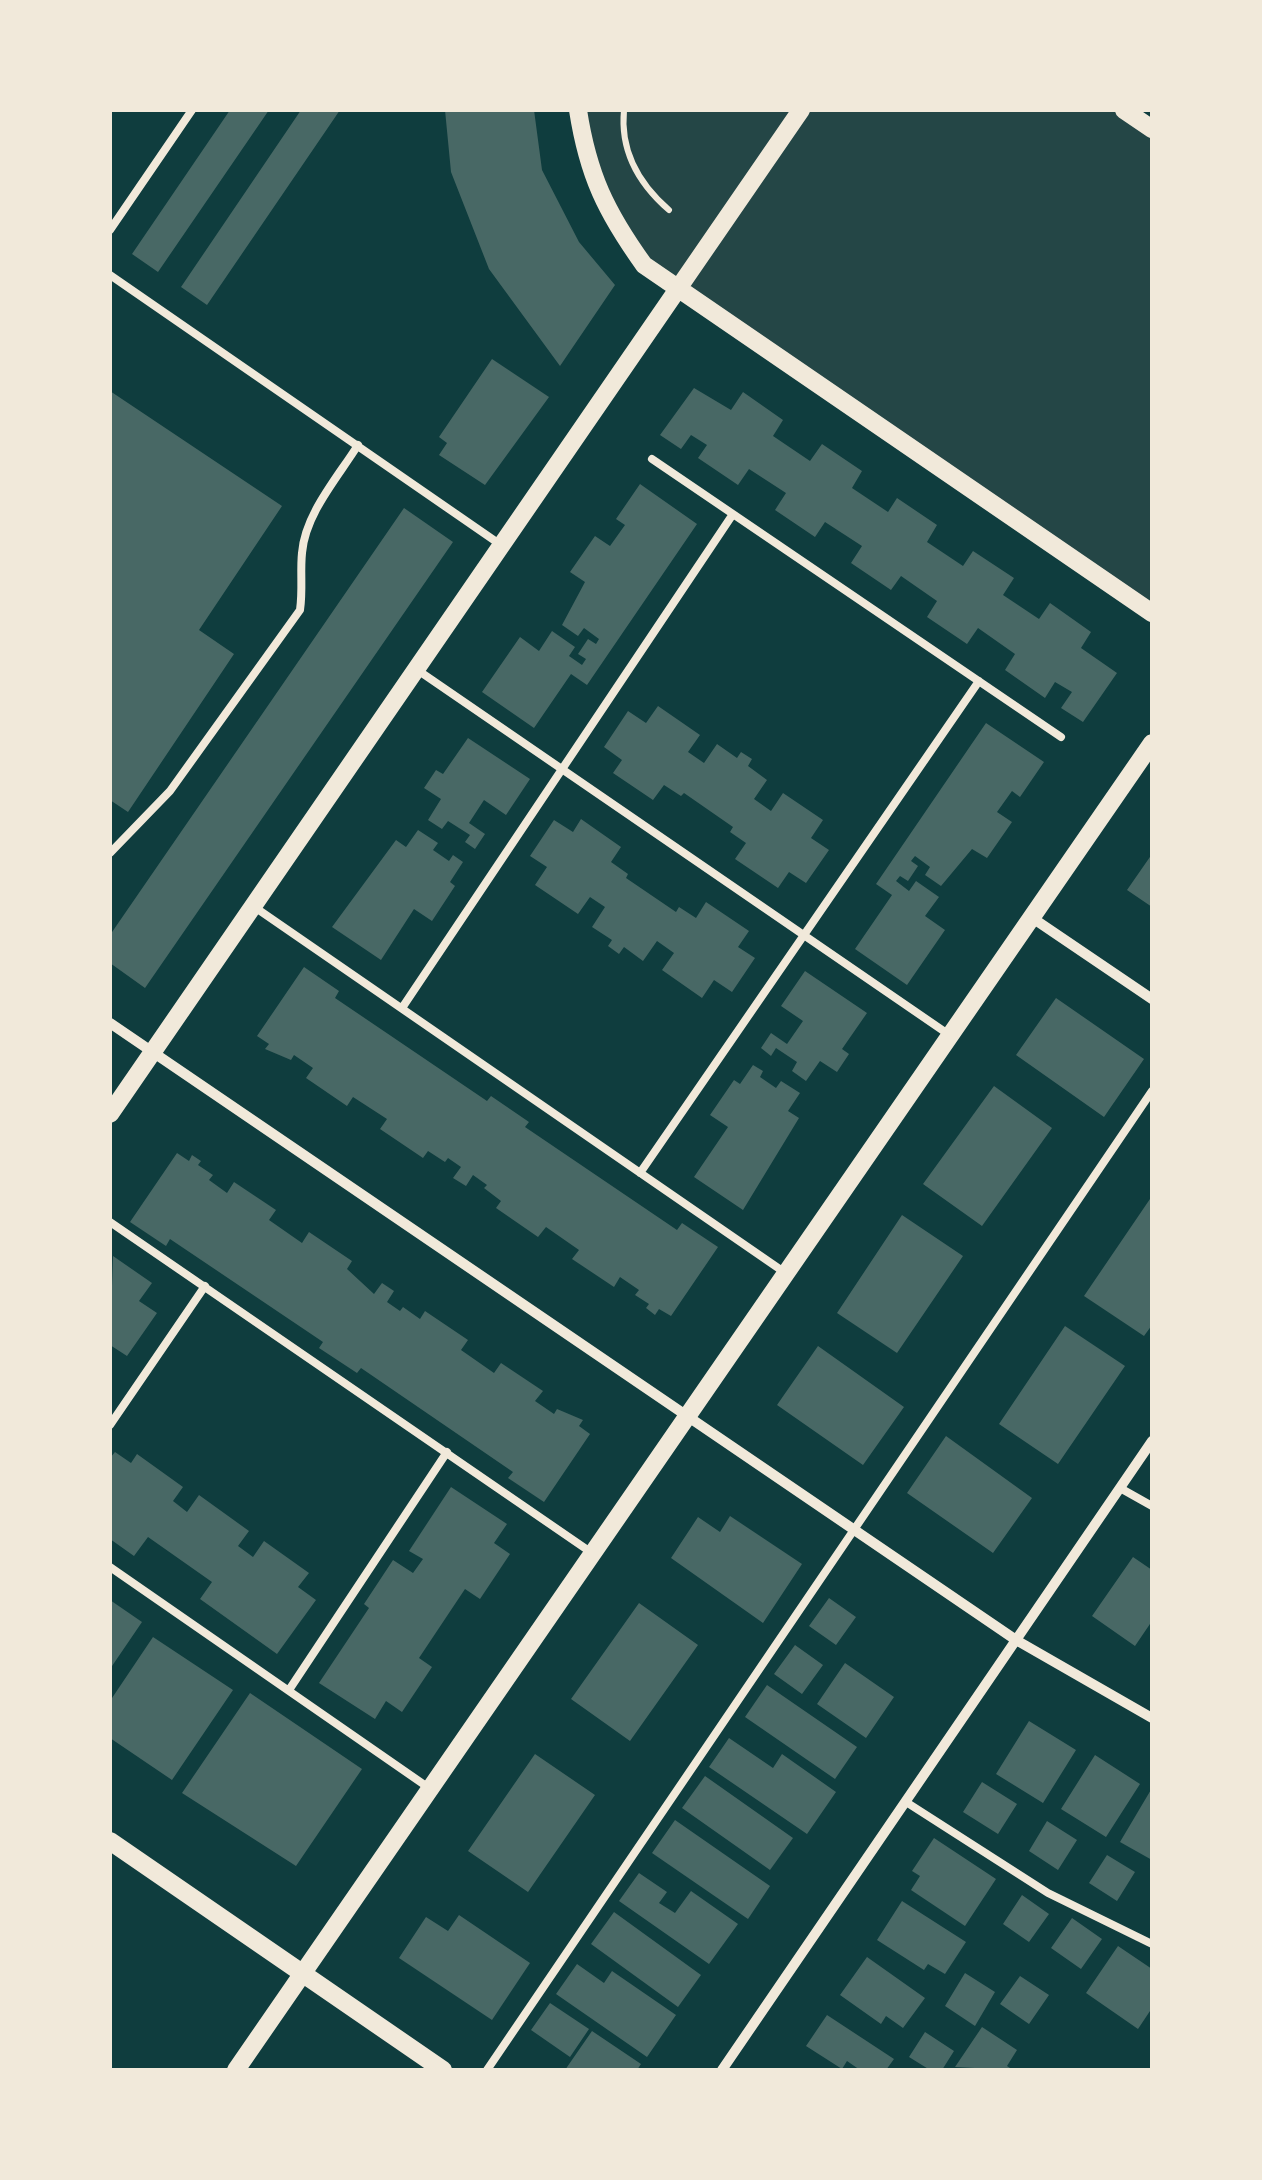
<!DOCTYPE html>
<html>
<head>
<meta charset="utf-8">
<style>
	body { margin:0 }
	#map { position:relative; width:1262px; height:2180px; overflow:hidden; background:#0f3d3e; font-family:"DejaVu Sans",sans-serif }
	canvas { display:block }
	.frame { position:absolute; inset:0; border:112px solid #f1e9da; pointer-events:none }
</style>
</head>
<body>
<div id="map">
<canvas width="1262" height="2180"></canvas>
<div class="frame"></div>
</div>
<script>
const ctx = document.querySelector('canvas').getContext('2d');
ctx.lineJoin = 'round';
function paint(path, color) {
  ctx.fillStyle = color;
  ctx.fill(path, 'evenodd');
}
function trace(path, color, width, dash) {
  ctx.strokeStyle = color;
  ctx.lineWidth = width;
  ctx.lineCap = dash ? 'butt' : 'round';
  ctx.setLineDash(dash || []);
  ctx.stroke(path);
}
const green = new Path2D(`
	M578,110H1124L1152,129V613L644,265L615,224Z`);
const building = new Path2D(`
	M230,110H269L158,272L132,254Z
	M301,110H340L207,305L181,287Z
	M445,110H534L542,170L579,242L615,285L560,366L489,269L451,172Z
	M492,359L549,397L485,485L439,455L447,443L439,437Z
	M694,388L731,410L743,392L783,420L773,436L810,461L822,444L862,471L852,488L888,512L897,498L937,525L927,542L963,566L973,551L1014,578L1003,595L1039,619L1050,603L1091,632L1081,648L1117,673L1083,722L1061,708L1072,692L1055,682L1045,698L1005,670L1015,654L978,628L967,644L927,617L937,601L901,576L891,590L851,563L862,546L825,522L815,537L775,510L786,493L749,469L738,485L698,458L707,445L691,435L681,449L660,435Z
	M110,391L282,506L199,630L234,654L128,812L110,800Z
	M640,484L697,524L587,685L571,674L534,728L482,692L520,637L539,651L552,631L575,647L569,656L582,665L586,659L578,654L588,639L596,644L599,639L584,628L578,636L562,625L585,582L570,572L595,536L610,546L625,525L616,519Z
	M404,508L453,542L145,988L110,963V935Z
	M658,706L700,735L688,752L704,763L717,744L737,758L741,752L752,759L748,766L767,780L754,799L771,811L783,793L823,820L811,838L829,850L806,883L789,872L778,888L735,859L746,843L730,832L733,827L684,793L681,796L664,785L653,800L613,773L622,760L604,747L628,711L646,723Z
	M986,723L1044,762L1020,797L1012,791L997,812L1012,822L987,858L972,849L941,886L925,875L930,867L915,856L911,861L918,866L908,881L900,876L896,881L909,891L916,881L939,897L925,916L945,930L907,985L855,949L892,895L876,884Z
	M468,738L530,779L506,815L484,800L469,823L485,834L475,849L465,842L470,835L448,821L442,829L428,820L441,799L424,788L436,770L443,774Z
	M581,819L621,847L611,862L628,874L626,878L676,912L679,907L696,918L706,902L749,931L738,947L755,958L732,992L714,980L702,998L662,970L674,953L657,941L643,961L624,947L619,954L608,946L612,940L592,927L605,907L590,897L578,914L535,885L547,867L530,856L554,820L573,832Z
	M418,830L438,843L433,850L449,861L453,855L463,862L450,882L455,886L432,921L414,909L381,960L332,927L396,840L406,847Z
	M1152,854V907L1127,890Z
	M304,967L339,991L335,998L487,1101L491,1096L529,1122L525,1127L677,1230L682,1223L718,1247L671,1316L659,1309L655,1315L646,1308L649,1304L635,1295L639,1290L620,1277L614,1287L572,1259L579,1250L546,1227L538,1237L496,1208L501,1201L484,1188L487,1185L473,1175L466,1186L453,1178L461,1167L448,1158L445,1162L428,1151L423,1158L380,1129L387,1119L353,1097L347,1106L306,1078L313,1068L294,1055L291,1060L265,1049L269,1044L257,1036Z
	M805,971L867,1013L842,1049L849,1054L837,1072L820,1061L806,1081L792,1071L797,1062L776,1048L771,1056L761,1048L771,1033L787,1044L803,1021L781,1006Z
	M1056,998L1144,1059L1104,1117L1016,1055Z
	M753,1065L763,1071L760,1077L776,1088L781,1081L800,1093L788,1111L799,1118L743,1210L694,1177L728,1127L710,1115L734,1080L740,1084Z
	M994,1086L1052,1128L982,1226L923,1184Z
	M177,1153L189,1161L192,1155L201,1161L198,1165L213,1175L209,1180L227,1193L234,1182L276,1210L269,1220L302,1243L309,1232L352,1261L347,1269L374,1294L382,1283L394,1291L387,1302L400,1311L403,1307L420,1319L425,1311L468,1340L461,1350L494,1373L501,1363L543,1391L535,1401L554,1414L557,1409L583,1420L579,1426L590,1434L544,1502L508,1478L513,1472L361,1368L357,1373L319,1348L323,1342L170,1239L166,1246L130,1222Z
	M1152,1196V1325L1144,1336L1084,1296Z
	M902,1215L963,1256L897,1353L837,1313Z
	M113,1256L152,1283L139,1301L157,1313L127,1356L110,1345Z
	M1065,1326L1125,1366L1058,1464L999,1424Z
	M818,1346L904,1407L863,1465L777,1405Z
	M946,1436L1032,1498L993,1553L907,1493Z
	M115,1452L131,1463L137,1454L183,1487L173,1501L187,1512L199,1495L249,1531L238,1546L253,1557L264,1541L309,1573L298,1587L316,1600L277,1654L200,1599L212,1582L148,1537L134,1556L110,1539V1458Z
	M451,1487L507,1524L494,1543L510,1554L480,1599L465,1589L419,1658L432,1667L402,1712L386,1701L375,1719L319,1683L369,1608L364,1604L393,1560L413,1573L423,1559L409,1551Z
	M730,1516L802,1564L763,1623L671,1558L698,1517L720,1532Z
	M1133,1557L1152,1570V1621L1135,1646L1092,1616Z
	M829,1598L856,1617L836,1645L809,1626Z
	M110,1600L142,1622L110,1669Z
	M639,1603L698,1645L630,1741L571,1699Z
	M153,1637L233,1690L172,1780L110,1738V1701Z
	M795,1645L823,1665L802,1694L774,1674Z
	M845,1663L894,1697L866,1738L817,1704Z
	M767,1685L857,1747L835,1779L745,1717Z
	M250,1693L362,1769L296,1866L182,1793Z
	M1029,1721L1076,1750L1043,1803L996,1774Z
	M729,1738L773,1768L782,1754L836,1792L807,1834L709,1767Z
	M535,1754L595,1795L528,1892L468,1851Z
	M1095,1755L1140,1784L1106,1837L1061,1809Z
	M705,1776L793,1838L770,1870L682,1808Z
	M982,1782L1017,1804L998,1834L963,1812Z
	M1152,1788V1860L1120,1842Z
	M675,1820L770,1886L748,1919L652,1853Z
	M1047,1821L1077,1840L1058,1870L1029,1851Z
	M934,1838L996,1879L965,1926L911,1890L920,1876L912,1871Z
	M1107,1855L1135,1872L1117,1901L1089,1883Z
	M639,1873L667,1892L659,1903L675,1913L691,1891L738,1924L709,1964L619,1901Z
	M1022,1895L1049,1914L1029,1942L1003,1924Z
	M902,1901L966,1942L945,1974L928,1964L924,1970L877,1940Z
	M614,1912L701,1975L678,2007L591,1944Z
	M459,1915L530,1963L492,2020L399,1958L426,1917L448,1931Z
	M1072,1918L1102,1939L1081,1969L1051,1948Z
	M1118,1946L1152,1969V2008L1138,2029L1086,1993Z
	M867,1957L925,1998L903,2028L886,2016L881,2024L840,1995Z
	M577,1964L604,1983L612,1971L676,2015L647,2057L556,1994Z
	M965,1973L995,1992L975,2026L945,2006Z
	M1020,1976L1049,1995L1029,2024L1000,2004Z
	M550,2003L589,2029L570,2057L531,2030Z
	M827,2015L894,2059L886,2070H860L847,2061L842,2069L806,2046Z
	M982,2027L1017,2050L1007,2066L1013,2070L955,2067Z
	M592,2031L641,2064L637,2070H565Z
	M925,2032L954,2051L942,2070H930L909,2057Z`);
const path = new Path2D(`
	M624,110C620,151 639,184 669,210`);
const service = new Path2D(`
	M110,230L192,110
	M110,275L501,545
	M652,459L1061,737
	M416,669L948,1034
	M110,853L170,791L300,610C303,590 300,572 302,553C305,514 338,477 358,445
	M253,906L784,1272
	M402,1008L733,514
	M640,1173L979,681
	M110,1222L592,1553
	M110,1425L205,1286
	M1120,1488L1152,1506
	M110,1567L429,1788
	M289,1690L447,1452
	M906,1802L1048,1893L1152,1944
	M487,2070L1152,1091`);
const minor = new Path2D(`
	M1031,917L1152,999
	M110,1023L1016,1640L1152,1718
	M722,2070L1152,1441`);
const tertiary = new Path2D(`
	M578,110C588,175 606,212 644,265L1152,613
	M1124,110L1152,129
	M110,1114L801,110
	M110,1841L443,2070
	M236,2070L1152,743`);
paint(green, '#244646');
paint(building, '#486865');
trace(path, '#f1e9da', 6);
trace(service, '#f1e9da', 8);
trace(minor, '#f1e9da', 10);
trace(tertiary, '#f1e9da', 18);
</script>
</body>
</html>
